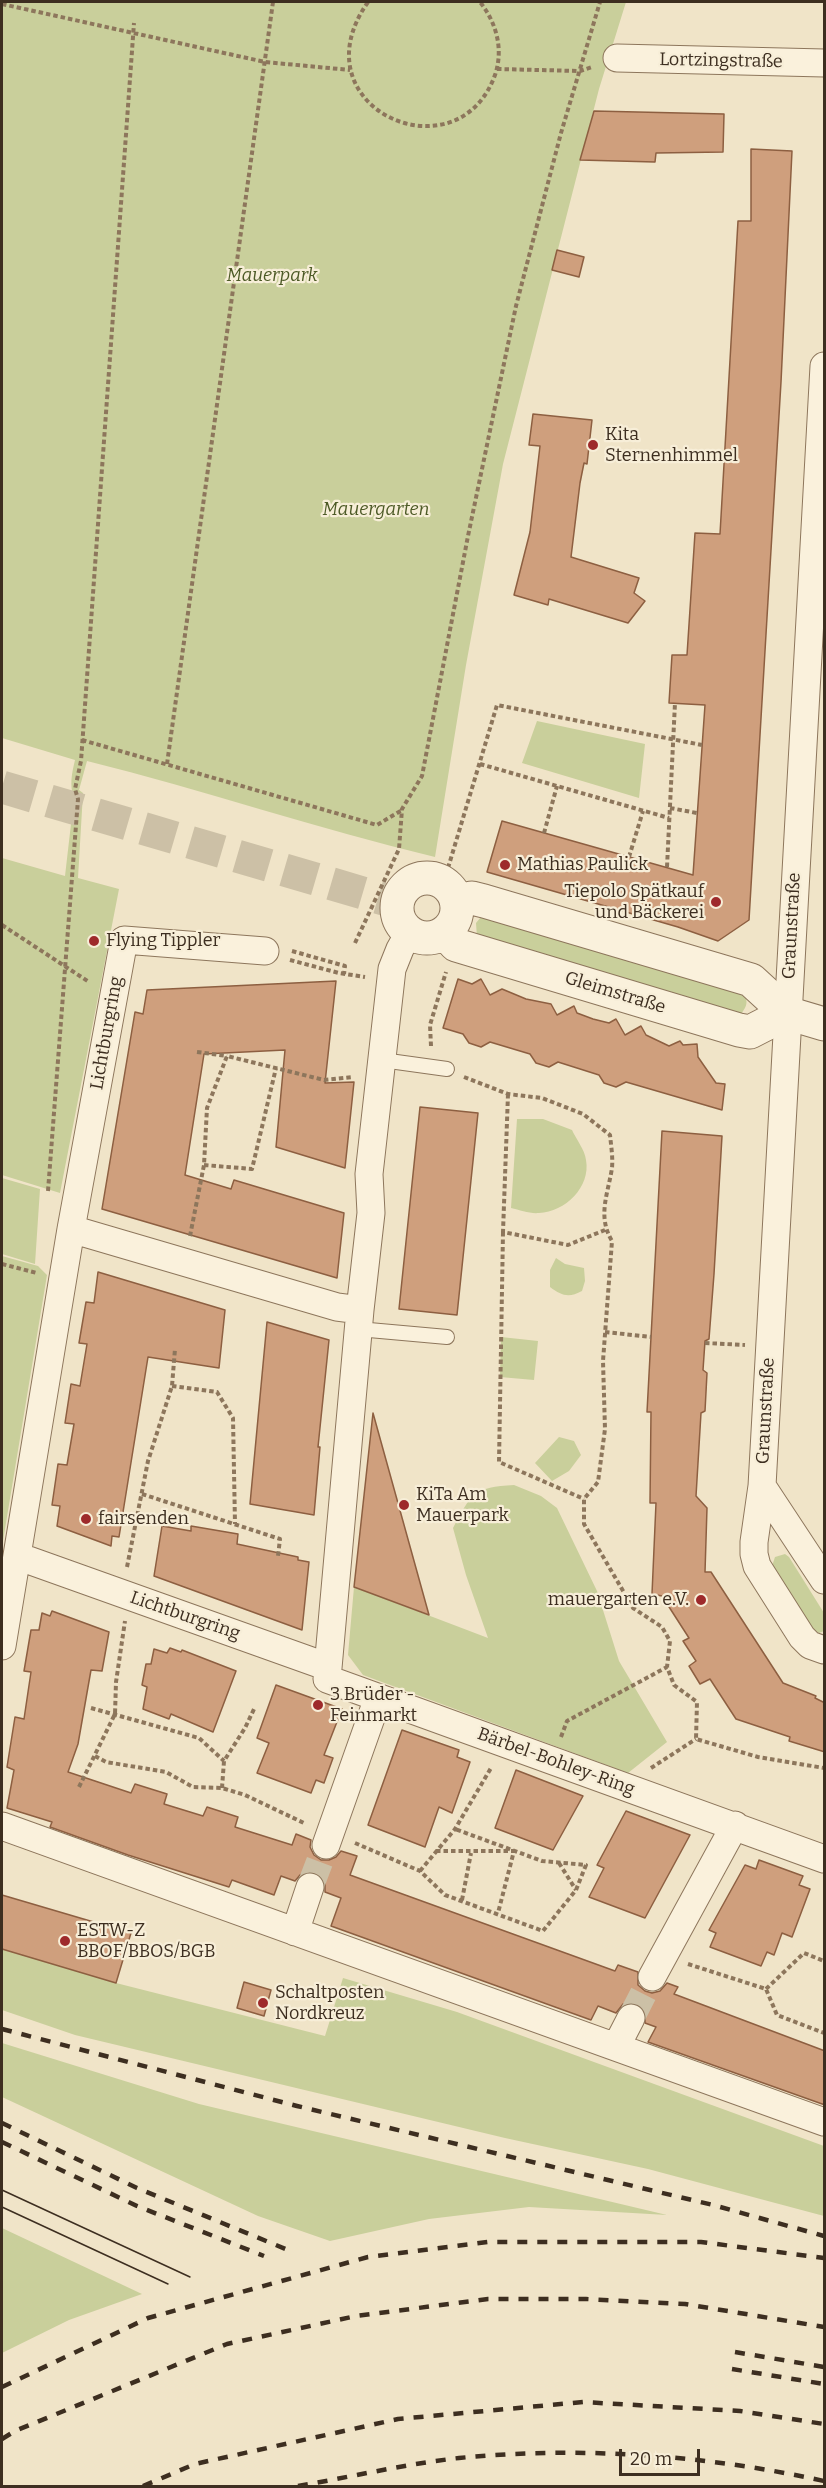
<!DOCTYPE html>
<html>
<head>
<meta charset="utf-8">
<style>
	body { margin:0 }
	#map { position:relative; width:826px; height:2488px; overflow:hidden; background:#f0e4c8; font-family:Bitter,serif }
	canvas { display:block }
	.frame { position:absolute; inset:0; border:3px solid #3d2e20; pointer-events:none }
	.scale { position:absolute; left:619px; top:2449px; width:81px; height:27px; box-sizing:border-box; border:3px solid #3d2e20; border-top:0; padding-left:8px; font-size:18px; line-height:21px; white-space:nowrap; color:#3d2e20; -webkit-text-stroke:4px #f7eed8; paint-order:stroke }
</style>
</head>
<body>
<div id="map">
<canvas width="826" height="2488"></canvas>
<div class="frame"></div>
<div class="scale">20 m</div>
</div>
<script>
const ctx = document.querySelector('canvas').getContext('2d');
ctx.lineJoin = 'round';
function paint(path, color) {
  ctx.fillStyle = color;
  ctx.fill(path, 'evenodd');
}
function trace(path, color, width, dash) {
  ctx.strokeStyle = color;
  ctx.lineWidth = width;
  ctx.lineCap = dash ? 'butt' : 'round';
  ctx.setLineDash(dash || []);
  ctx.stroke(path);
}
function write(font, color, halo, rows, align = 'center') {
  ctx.font = font + ' Bitter,serif';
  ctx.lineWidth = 4.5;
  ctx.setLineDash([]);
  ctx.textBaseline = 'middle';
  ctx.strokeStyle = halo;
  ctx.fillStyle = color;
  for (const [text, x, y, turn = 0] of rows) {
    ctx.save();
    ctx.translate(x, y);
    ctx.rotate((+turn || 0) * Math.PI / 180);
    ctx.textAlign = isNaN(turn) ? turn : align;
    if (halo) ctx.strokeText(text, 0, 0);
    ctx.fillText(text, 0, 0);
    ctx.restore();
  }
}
const green = new Path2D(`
	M2,2H626L599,89L503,464L466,665L435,857C318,829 204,790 87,761L79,790L83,793L78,878L119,889L60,1193L2,1175V858L65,876L74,798C69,785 72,773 75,760L2,738Z
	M537,721L645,744L639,798L522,763Z
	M485,912L743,991C748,1001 748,1005 741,1014L477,937L476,923Z
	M517,1119H543L572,1130C576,1139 585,1150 586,1160C591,1187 565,1212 539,1213C530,1214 520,1210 511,1208Z
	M2,1178L40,1189L35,1264L2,1254Z
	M2,1256L38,1266L47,1275L2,1547Z
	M556,1258L565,1264L584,1268L585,1281L582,1291C569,1298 562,1296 550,1287V1270Z
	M501,1337L538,1341L534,1380L500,1377Z
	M559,1437L574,1441L581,1455L569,1471L552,1481L535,1463Z
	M514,1485L541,1496L557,1508L597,1591L619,1661L667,1742L628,1773L363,1675L348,1655L354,1587L488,1638L466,1575L453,1528C471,1494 474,1487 514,1485Z
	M785,1554L789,1557L824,1613V1631L819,1633L812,1629L772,1566L775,1557Z
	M2,1949L116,1983L325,2036L343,1978L457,2012L824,2146V2216L648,2169L505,2138L75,2035L2,2010Z
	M2,2043L199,2104L667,2215L529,2207L429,2219L330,2241L258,2216L2,2097Z
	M2,2228L142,2294L69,2320L2,2353Z`);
const building = new Path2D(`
	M594,111L724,114L723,152L656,153L655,162L580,160Z
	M751,149L792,151L781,382L749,920L718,941L678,927L487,872L502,821L693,875L705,705L669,703L672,655H687L695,533L720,534L738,221H751Z
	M557,250L584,257L579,277L552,270Z
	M533,414L592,420L587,464L584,463L580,483L571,557L639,578L634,593L645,601L628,623L549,599L548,605L514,595L530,532L540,446L529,445Z
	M458,979L472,984L481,979L490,995L502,989L526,999L551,1004L557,1015L574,1006L577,1013L593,1019L609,1023L616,1019L625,1035L641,1026L646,1035L669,1046L680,1041L683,1045L697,1044L698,1057L716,1083L725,1084L722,1110L626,1082L616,1087L604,1083L599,1075L558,1062L549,1067L536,1063L530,1054L490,1042L481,1047L469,1043L463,1034L443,1028Z
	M336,981L325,1083L354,1082L345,1168L276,1147L285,1050L204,1054L185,1175L231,1189L234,1180L344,1213L337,1278L102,1209L135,1012L143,1014L147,990Z
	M420,1107L478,1113L457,1315L399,1309Z
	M662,1131L722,1136L714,1274L709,1339L705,1341L703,1370L707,1373L705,1411L701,1413L696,1496L707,1508L705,1572H711L783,1683L816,1696L815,1698L825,1703V1752L789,1741L790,1737L736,1719L710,1679L700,1684L689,1666L696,1661L683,1641L689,1638L662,1596L652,1594L656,1503H650L651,1412H647Z
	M98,1272L225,1310L219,1368L148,1357L119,1537L112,1536L111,1546L57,1526L60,1506L52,1505L58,1464L67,1465L74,1424L65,1423L71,1384L80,1386L87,1344L79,1343L86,1302L94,1303Z
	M267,1322L329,1340L318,1447H320L314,1515L250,1504Z
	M373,1413L429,1615L354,1587Z
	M162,1526L191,1531V1526L238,1534L237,1544L298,1557V1560L309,1562L302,1630L154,1576Z
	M52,1611L109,1632L102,1671L91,1670L78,1744L68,1772L131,1793L135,1784L167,1794L164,1804L203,1816L207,1807L238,1817L235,1827L292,1845L296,1834L311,1840L310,1847L314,1855L321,1860H329L336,1857L341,1851L357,1856L350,1875L615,1971L618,1965L638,1972V1985L645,1991L652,1993L660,1991L667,1983L678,1987L674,1994L825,2051V2105L648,2042L656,2027L645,2023V2010L638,2004L630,2002L623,2004L616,2013L598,2006L591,2020L331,1926L341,1898L325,1892V1883L321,1876L316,1872H306L300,1875L295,1881L281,1876L274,1895L232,1880L229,1887L128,1855L50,1827L52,1822L7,1808L14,1770L7,1767L15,1717L24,1719L31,1672L24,1671L31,1630H39L42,1613L50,1616Z
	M170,1648L181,1652L182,1650L236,1671L213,1732L171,1714L169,1719L143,1709L147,1687L142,1685L146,1664H151L154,1649L167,1653Z
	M276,1685L342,1709L324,1755L333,1758L324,1783L316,1780L311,1793L257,1773L269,1743L257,1738Z
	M402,1730L459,1750L457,1757L470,1762L452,1813L439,1807L425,1847L368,1825Z
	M516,1770L583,1796L553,1850L495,1828Z
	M626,1811L690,1835L645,1918L589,1897L604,1868L597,1865Z
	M759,1860L803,1876L799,1885L810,1889L792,1937L782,1933L774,1955L767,1952L761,1966L710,1947L716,1933L709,1930L745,1865L756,1869Z
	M2,1895L131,1933L116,1983L2,1949Z
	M244,1982L271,1990L264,2016L237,2008Z`);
const minorTunnel = new Path2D(`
	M310,1887L326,1845
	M631,2018L652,1977`);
const tertiaryTunnel = new Path2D(`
	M2,787L390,901`);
const path = new Path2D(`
	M368,2C294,107 457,180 495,75C504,49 496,22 480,2
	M2,4L265,62L350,70
	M497,69L580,71L592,67
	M82,740L377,825L402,810
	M167,764L273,2
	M480,764L669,818
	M670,808L697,813
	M544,833L557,786
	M629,857L643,811
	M667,867L675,703
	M448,868L497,705L702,745
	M2,925L89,982
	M355,943L399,849L402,809L422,776L468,536L516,306L561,133L600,2
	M292,951L345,966L344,974
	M290,960L339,973L365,977
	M431,1046L430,1025L446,972
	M197,1052L227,1056
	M464,1077L508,1094L542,1098L583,1114L610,1135C611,1145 613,1157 612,1168C608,1194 597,1216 612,1241L603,1361L605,1429L598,1482L584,1499V1524L633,1608L662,1627L670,1641L667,1667L674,1685L697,1702L696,1739L758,1757L824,1768
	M508,1094L503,1232L568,1245L605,1230
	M204,1165L252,1169L276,1068
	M48,1191L78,799L75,789L81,761L134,23
	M503,1232L499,1462L584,1499
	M190,1236L204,1165L207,1108L227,1056L324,1080L353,1077
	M2,1264L37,1273
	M605,1332L651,1337
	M705,1343L745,1345
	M172,1386L217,1392L233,1418L235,1524
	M142,1494L280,1539L278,1556
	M127,1567L148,1461L172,1386L175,1349
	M91,1708L199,1738L224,1761
	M561,1737L567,1721L667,1667
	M95,1756L106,1762L166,1772L193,1787L222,1788L245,1795L306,1824
	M651,1768L696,1739
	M79,1787L115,1714L116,1682L125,1621
	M222,1788L224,1761L245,1728L255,1707
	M355,1843L420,1871L445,1895L543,1931L576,1890L586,1865L542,1861L455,1829
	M436,1851H514L498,1913
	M559,1863L576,1890
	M420,1871L455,1829L491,1768
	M462,1900L471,1853
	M688,1964L766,1989L777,2015L824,2033
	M766,1989L804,1953L824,1961`);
const service = new Path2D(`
	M382,1060L447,1069
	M358,1329L447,1337`);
const minor = new Path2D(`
	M617,58L824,63
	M824,366L762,1486L754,1542V1554L757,1566L802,1637L810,1645L824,1650
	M409,933L400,949L392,969L369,1174L371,1213L360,1310L327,1679L824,1859
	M71,1229L337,1307L360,1310
	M762,1486L824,1580
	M17,1556L328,1667
	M2,1646L71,1229L124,940L265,951
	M2,1826L824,2122
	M326,1845L378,1698
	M295,1932L310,1887
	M652,1977L735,1825
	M616,2047L631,2018`);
const tertiary = new Path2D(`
	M397 908a30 30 0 1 1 60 0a30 30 0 1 1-60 0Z
	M457,901L472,898L484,901L751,980L787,1013L824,1024
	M445,933L456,945L739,1030L750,1032L787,1013`);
const tram = new Path2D(`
	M2,2190L190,2277
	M2,2207L168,2284`);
const rail = new Path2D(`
	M2,2029L297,2106L713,2205L824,2236
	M2,2123L137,2188L288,2250
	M2,2142L137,2206L264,2256
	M735,2352L824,2367
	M732,2369L824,2384
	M2,2387L148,2318L368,2257L488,2242H701L824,2258
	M2,2439L15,2431L227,2344L356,2316L488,2299H586L685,2304L824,2327
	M143,2486L195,2464L398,2419L583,2402L740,2411L824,2424
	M298,2486C351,2477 405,2464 459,2458C580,2446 706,2455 824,2481`);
const markers = [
	[593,445,6,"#9e2a2b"],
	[505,865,6,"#9e2a2b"],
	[716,902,6,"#9e2a2b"],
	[94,941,6,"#9e2a2b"],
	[404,1505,6,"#9e2a2b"],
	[86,1519,6,"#9e2a2b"],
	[701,1600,6,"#9e2a2b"],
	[318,1705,6,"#9e2a2b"],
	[65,1941,6,"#9e2a2b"],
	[263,2003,6,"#9e2a2b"]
];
const streetNames = [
	["Lortzingstraße",721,61,1],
	["Graunstraße",792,926,-87],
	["Gleimstraße",615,993,17],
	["Lichtburgring",107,1033,-80],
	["Graunstraße",766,1411,-87],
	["Lichtburgring",185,1616,19],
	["Bärbel-Bohley-Ring",556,1762,20]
];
const parkNames = [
	["Mauerpark",272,276],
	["Mauergarten",376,510]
];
const poiNames = [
	["Kita",605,435],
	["Sternenhimmel",605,456],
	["Mathias Paulick",517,865],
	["Tiepolo Spätkauf",704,892,"right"],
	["und Bäckerei",704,913,"right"],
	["Flying Tippler",106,941],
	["KiTa Am",416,1495],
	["Mauerpark",416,1516],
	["fairsenden",98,1519],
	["mauergarten e.V.",689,1600,"right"],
	["3 Brüder -",330,1695],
	["Feinmarkt",330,1716],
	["ESTW-Z",77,1931],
	["BBOF/BBOS/BGB",77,1952],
	["Schaltposten",275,1993],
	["Nordkreuz",275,2014]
];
paint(green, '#c9cf9b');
paint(building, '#cf9f7d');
trace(building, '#8d5f41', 1.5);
trace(minorTunnel, '#ccc0a6', 27, [27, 14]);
trace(tertiaryTunnel, '#ccc0a6', 33, [33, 16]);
trace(service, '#8d765c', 16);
trace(minor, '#8d765c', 29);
trace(tertiary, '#8d765c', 35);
trace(path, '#8d765c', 4, [4.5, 3]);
trace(service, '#faf1dc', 14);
trace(minor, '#faf1dc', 27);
trace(tertiary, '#faf1dc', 33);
trace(tram, '#3d2e20', 1.5);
trace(rail, '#3d2e20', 4.5, [10, 10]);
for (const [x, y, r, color] of markers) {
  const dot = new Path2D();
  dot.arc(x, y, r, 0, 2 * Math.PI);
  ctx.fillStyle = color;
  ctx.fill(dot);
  trace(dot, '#f7eed8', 2);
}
write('18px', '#3d2e20', '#f7eed8', streetNames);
write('italic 18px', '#4d5a26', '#f7eed8', parkNames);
write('18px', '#3d2e20', '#f7eed8', poiNames, 'left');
</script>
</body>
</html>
